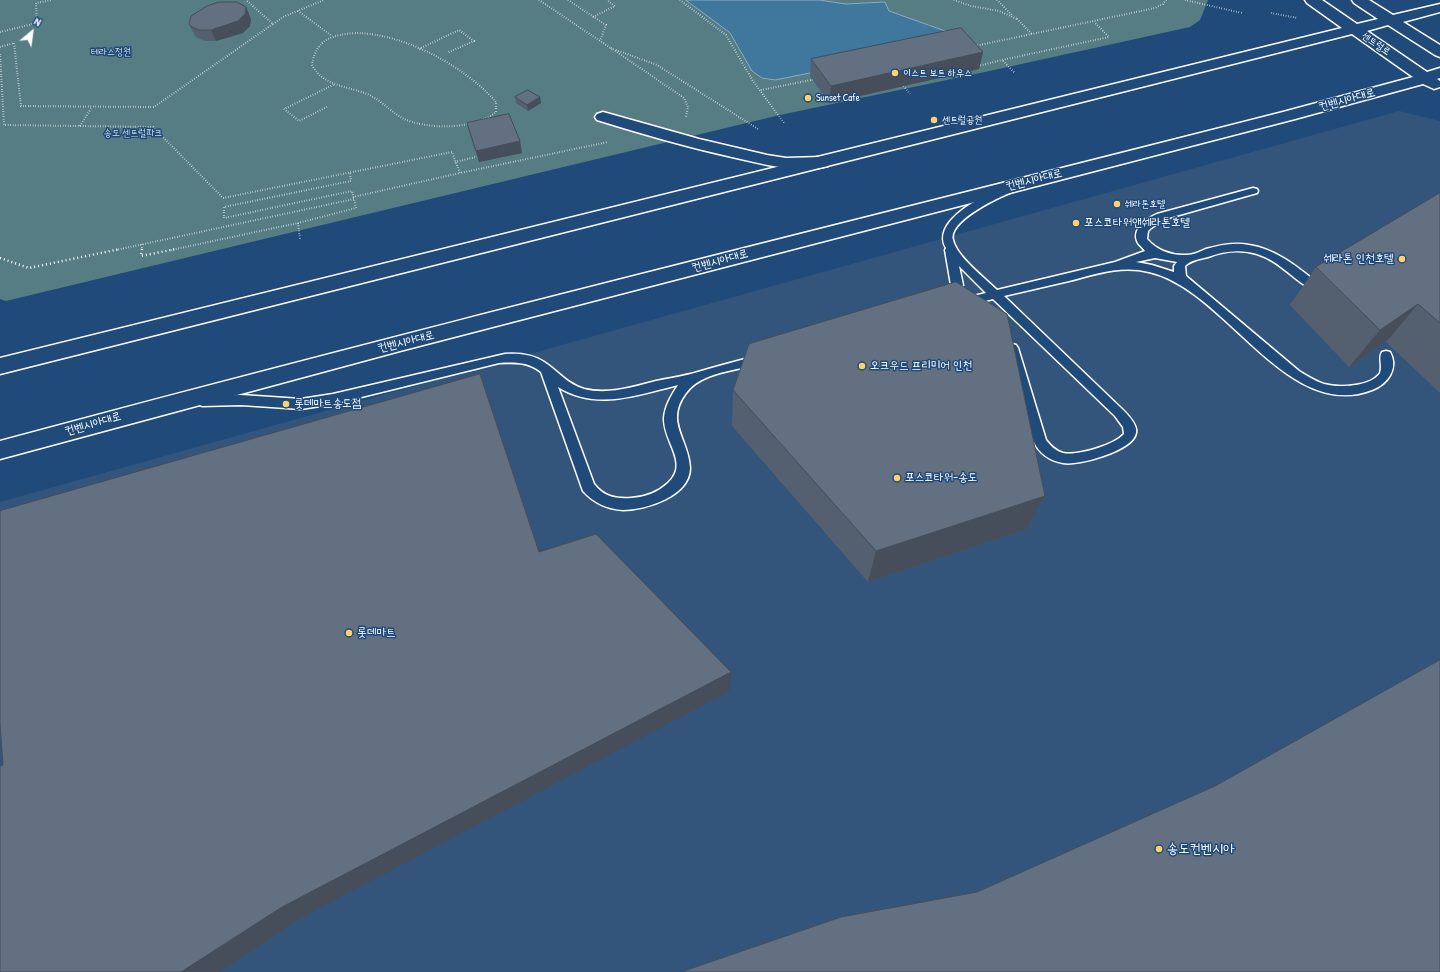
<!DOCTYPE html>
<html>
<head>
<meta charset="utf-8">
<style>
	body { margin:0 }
	#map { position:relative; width:1440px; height:972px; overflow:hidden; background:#1f4a7a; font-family:"Patrick Hand",sans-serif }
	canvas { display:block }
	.north { position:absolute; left:12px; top:12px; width:40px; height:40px; -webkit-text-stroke:3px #1f4a7a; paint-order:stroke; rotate:29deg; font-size:11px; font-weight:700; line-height:16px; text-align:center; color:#fff }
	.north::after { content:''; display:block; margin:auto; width:14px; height:18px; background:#fff; clip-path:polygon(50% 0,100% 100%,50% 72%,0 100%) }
</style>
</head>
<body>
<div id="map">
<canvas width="1440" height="972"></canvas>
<div class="north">N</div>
</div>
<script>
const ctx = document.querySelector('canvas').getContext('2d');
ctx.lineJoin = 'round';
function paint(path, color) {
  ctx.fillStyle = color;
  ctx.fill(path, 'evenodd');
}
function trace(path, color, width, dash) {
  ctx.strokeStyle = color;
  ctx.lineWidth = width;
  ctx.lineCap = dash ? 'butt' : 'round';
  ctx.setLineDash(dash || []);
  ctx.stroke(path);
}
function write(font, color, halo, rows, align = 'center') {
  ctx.font = font + ' "Patrick Hand","Poor Story",sans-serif';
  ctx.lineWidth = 3;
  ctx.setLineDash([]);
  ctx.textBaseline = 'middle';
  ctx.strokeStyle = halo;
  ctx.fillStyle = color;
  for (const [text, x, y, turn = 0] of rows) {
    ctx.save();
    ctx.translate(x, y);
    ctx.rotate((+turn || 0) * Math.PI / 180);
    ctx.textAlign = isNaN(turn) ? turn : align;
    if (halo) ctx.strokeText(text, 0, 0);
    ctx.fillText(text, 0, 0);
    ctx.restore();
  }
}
const built = new Path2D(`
	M1399,111L1440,121V972H0V502Z`);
const green = new Path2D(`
	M0,0H686L730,33L752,70C759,77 766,79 775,80L951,33L889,11L885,2L846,4L819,0H1208L1200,20L1190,27L985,72L780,115L6,301L0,299Z`);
const water = new Path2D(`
	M686,0H819L846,4L885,2L889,11L951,33L815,72L775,80L762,78L752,71L730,33Z`);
const pathFar1 = new Path2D(`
	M539,0L612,49
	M568,0L606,25L600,41
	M680,0L726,35L753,81L784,123
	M954,0L971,6L999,11L1017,19
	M997,0L1013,16
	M1185,0L1242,13
	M298,11L332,36
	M1271,13L1298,18
	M593,17L615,6L607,0
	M1017,19L1032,34
	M273,24L283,17L324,0
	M0,32L37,23L36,3L52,0
	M355,33C403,33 465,66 496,102V112C475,130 426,130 402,118C390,111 380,99 367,94C347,86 323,86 312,65C316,39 332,35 355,33Z
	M975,46L1155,8L1163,4L1166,0
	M0,47L14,43L21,106L154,107L273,24L246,0
	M611,48L684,98L688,107L686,117
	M419,49L459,30L474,41L447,53
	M616,50L657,65L758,129
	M0,54L4,125L153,127L223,198L452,152L460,173L608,142
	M978,66L1002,60
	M1014,72L1002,60L1109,37L1094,22
	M902,84L910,94
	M761,90L816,79
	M327,107L299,121L284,109L335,84
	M80,126L92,107
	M455,162L480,156
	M353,197L460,173
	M298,223L356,208L354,199
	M116,250L354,199L352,191L224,218V207L351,181L350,173
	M142,250V244
	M171,250L298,223L300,239`);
const path = new Path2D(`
	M142,249L141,256L176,249
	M0,258L29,268L120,249`);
const lane = new Path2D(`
	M1008,187L1012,188L1013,190L1012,192C997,198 948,221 953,240C957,257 985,278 997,290L1115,262L1145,251C1143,248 1138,244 1137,241C1132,228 1148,218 1157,214L1253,188L1257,189L1258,191L1257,193L1165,219L1151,228L1148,231L1147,239C1156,250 1172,256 1186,255C1193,255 1199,252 1206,249C1220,245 1234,242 1249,245C1275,249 1295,265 1315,281L1317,284L1315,287C1312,288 1309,288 1306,286C1289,275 1277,260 1257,254C1241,249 1223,251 1208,257C1200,259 1191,260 1185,266L1186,276L1299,371C1307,376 1315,381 1324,384C1338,388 1371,387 1380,373C1383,366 1378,358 1382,352L1386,351L1390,352C1399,368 1388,384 1372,390C1286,423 1226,289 1149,272C1121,265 1096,274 1069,281C1047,286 1026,291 1004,296L1123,410C1128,415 1138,425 1136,433C1133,451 1078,466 1063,463C1050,461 1039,453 1034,442L1006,348L1008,345L1012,344L1016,345L1018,348L1046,440C1050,445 1055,451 1063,453C1078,456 1114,445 1124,434L1123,427L1115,416L993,299L965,306L961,305L959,302L961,299L986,293L959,266L963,285L954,300H946L944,297L951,285L945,250L946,248C930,221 987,192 1008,187ZM1155,258L1177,262L1174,266V272L1152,265L1136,262Z
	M505,354C519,353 532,354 544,362C558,371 567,384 584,389C608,395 633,387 656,381C670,378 685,376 698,372C718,366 737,361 757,356L761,357L763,360L761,363C738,371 702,371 686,393C664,422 689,439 690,468C690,496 646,510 623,510C607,509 594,503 583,491L541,372C528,362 515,362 499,363L333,404L301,409L241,405L202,406L198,404L196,401L198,398L202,396L241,395L301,399L333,394ZM678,385C671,396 665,406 664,418C663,442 690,463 668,483C657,493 645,497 631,498C616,499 604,497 594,484L558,387C596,411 638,395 678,385Z`);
const street = new Path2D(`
	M603,112L699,139L767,155L786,158L822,157L828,158L830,162L828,166C797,174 763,164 732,157C687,147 642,134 597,120L595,117L597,114Z`);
const secondary = new Path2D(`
	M1305,0H1322L1357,24L1378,19L1354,3L1352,0H1369L1393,15L1440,4V12L1403,22L1440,45V57L1435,55L1388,25L1367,31L1427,72L1440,68V78L1437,79L1440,81V87L1434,89L1423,84L1295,119L400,351L0,459V441C426,326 855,221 1283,112L1413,77L1352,34L0,374V358L1342,28L1307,3Z`);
const wall = new Path2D(`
	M246,7L251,19L250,26L243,33L216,41H205L198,38L195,36L189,24Z
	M983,52L979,69L829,103L810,76L811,59Z
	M515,97H540L541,103L528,111L516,103Z
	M467,123L522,153L479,162L470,135Z
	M1440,193V393L1386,342L1349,367L1290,305L1316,267Z
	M733,390L1045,496L1027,529L868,582L732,426Z`);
const shadedWall = new Path2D(`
	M246,7L251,19L250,26L243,33L216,41L211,30Z
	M983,52L979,69L829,103L831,86Z
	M540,97L541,103L528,111L527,105Z
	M520,141L522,153L479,162L476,151Z
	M1418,304L1386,342L1349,367L1380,330Z
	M1045,496L1027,529L868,582L876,551Z
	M731,672L730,691L303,917L220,972H181L282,907Z`);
const building = new Path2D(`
	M219,2H237L246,7L245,14L238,21L211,30H199L192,27L189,24L191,16L207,6Z
	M961,28L983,52L831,86L811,59Z
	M528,90L540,97L527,105L515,97Z
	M509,114L520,141L476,151L467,123Z
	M1440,193V323L1418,304L1380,330L1316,267Z
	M956,282L1007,314L1045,496L876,551L733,390L749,344Z
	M480,374L539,552L596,534L731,672L282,907L181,972H0V766L3,765L0,724V511Z
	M1440,660V972H681L841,917L977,892L1215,786Z`);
const markers = [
	[895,73,4,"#ffd166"],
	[808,98,4,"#ffd166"],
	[934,120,4,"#ffd166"],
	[1117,204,4,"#ffd166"],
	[1076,223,4,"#ffd166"],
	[1402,259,4,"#ffd166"],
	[862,366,4,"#ffd166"],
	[286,404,4,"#ffd166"],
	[897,478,4,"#ffd166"],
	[349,633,4,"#ffd166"],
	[1159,849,4,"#ffd166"]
];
const farStreetnames = [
	["센트럴로",1376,44,35]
];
const farParknames = [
	["테라스정원",111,52],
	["송도 센트럴파크",133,133]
];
const farPoinames = [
	["이스트 보트 하우스",903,73],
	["Sunset Cafe",816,98],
	["센트럴공원",942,120],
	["쉐라톤호텔",1125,204]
];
const streetNames = [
	["컨벤시아대로",1347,100,-15],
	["컨벤시아대로",1034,180,-14],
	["컨벤시아대로",720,261,-15],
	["컨벤시아대로",406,342,-14],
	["컨벤시아대로",93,424,-16]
];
const poiNames = [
	["포스코타워앤쉐라톤호텔",1084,223],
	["쉐라톤 인천호텔",1394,259,"right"],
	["오크우드 프리미어 인천",870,366],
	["롯데마트송도점",294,404],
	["포스코타워-송도",905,478],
	["롯데마트",357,633]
];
const nearPoinames = [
	["송도컨벤시아",1167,849]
];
paint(built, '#33557c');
paint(green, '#557d83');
paint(water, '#40779c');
trace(water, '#8cadc4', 1);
trace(lane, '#fff', 3);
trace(street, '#fff', 3);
trace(secondary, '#fff', 3);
trace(pathFar1, '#fff', 2, [0.5, 2]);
trace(path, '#fff', 2.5, [1, 3]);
paint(lane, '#1f4a7a');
paint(street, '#1f4a7a');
paint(secondary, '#1f4a7a');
paint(wall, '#54606f');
paint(shadedWall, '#454e5a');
paint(building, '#627081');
trace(building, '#454e5a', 1);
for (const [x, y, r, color] of markers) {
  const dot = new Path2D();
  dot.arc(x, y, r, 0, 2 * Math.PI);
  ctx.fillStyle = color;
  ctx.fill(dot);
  trace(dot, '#1f4a7a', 1.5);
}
write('10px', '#fff', '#1f4a7a', farStreetnames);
write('10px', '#d4dee0', '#1f4a7a', farParknames);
write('10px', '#fff', '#1f4a7a', farPoinames, 'left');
write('12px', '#fff', '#1f4a7a', streetNames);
write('12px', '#fff', '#1f4a7a', poiNames, 'left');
write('14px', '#fff', '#1f4a7a', nearPoinames, 'left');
</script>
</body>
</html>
